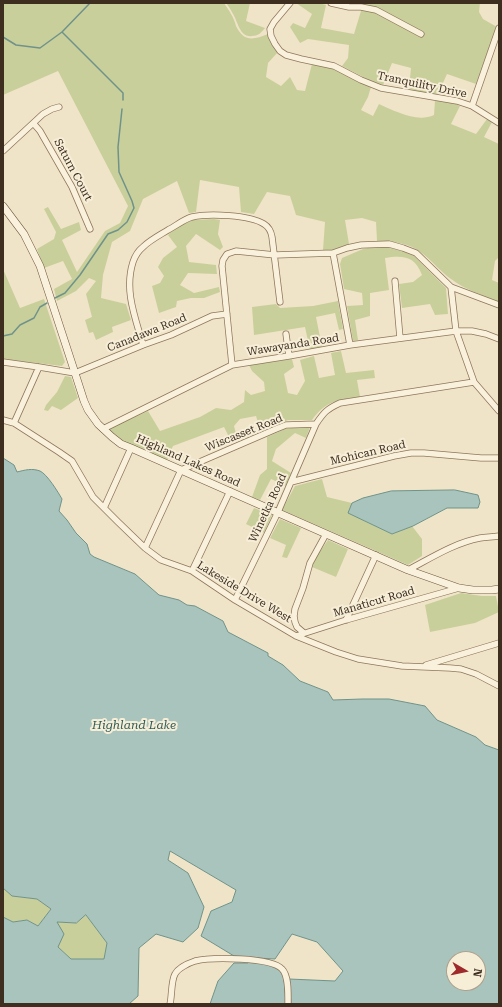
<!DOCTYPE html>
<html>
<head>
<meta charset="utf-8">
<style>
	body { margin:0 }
	#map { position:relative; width:502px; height:1007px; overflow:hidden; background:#f0e4c8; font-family:"Roboto Serif",serif }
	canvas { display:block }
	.frame { position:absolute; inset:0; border:4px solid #3d2e20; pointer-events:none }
	.north { position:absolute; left:446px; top:951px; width:40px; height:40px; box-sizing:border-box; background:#f7eed8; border:1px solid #ada18e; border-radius:50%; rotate:99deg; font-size:11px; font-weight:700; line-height:16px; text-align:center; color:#3d2e20 }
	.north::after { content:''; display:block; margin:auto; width:14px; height:18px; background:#9e2a2b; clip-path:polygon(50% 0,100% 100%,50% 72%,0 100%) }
</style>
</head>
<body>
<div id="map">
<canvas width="502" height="1007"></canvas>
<div class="frame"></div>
<div class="north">N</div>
</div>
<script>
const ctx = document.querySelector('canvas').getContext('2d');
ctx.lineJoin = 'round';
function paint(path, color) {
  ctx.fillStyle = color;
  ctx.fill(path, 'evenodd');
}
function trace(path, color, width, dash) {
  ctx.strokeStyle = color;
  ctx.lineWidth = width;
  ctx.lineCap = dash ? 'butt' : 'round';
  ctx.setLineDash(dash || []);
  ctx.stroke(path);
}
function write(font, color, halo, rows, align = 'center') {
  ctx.font = font + ' "Roboto Serif",serif';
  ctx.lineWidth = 4;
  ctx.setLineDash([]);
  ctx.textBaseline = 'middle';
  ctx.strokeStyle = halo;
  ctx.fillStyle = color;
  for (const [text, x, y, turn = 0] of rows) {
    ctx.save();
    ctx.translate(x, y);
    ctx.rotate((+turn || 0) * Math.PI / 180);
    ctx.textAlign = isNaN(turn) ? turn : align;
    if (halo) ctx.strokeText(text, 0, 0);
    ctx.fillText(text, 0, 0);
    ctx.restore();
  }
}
const green = new Path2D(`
	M3,3H224C226,6 229,10 231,14C233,17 235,22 236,26C244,42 253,40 268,34L269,39L278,52L268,63L266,77L281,86L290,77L297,90L305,91L312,64L331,68L371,87L368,97L361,110L373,116L379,104C395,111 417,123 434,115L435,100L454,103L460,106L451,124L476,134L487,119L492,122L484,137L499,144V257L495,261L492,280L499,283V302C483,295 465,290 451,279C441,272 433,262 423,254C410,243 393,241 377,241L376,222L362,218L345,220L349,244L333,250H323L325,222L296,215L290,196L267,192L254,214L241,212L239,187L200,180L196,212L189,213L177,181L143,199L130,231L112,242L103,275L101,298L126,304L131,320L112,327L113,332L96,340L93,332L89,333L85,320L92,317L86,294L96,281L89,278L76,291L57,301L54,289L72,279L63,261L44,268L37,249L54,239L56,232L44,209L48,207L61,229L79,222L81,230L62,240L77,272L105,231L120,223L128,206L58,71L3,95Z
	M226,3H250L246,21L265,28C261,33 258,36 252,36C240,38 238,22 233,14C231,10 229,7 226,3Z
	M296,3H319L326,5L321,28L354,34L361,11L359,4L343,3H480L479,12L483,19L497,27L493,37L476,84L447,74L438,94L417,92L409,88L411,68L392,63L383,85L373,82L342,66L348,58L349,45L308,39L300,43L290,27L293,23L305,28L312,14Z
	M214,219L220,220L218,234L223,247L220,250L196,234L186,246L189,262L216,265L217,274L188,273L180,285L194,293L219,287L220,292L204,298H191L177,301L176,307L159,313L152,286L160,283L164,276L158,267L163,258L177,247L168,235L177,227L193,220Z
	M372,247H388L402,251L414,256L446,288L448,314L435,315L430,304L402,308L399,284L413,282L422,275C415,256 403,255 385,258L389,290L370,293V316L355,320L358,340L353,341L347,306L363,305L362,293L344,289L340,264L342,258L363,249Z
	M3,269L20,308L44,299L65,362L62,366L3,359Z
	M338,301L343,329L339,330L335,313L316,317L322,347L310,350L305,327L254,335L252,307L276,304L280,308L313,306Z
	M341,351L346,373L374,370L375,378L357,380L360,397C339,400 326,400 312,420H288L261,432L256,416L240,419L234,426L238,441L232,443L224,427L173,446L167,460L123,441L110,431V428L148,411L160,431L200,417L216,408L231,410L244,402L245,390L251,395L265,391L264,382L252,371L249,365L292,359L294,367L284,374L288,393L297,395L305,381L300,360L314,356L319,378L335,375L331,353Z
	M65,376L71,377L78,398L61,410L52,406L48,411L44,410L46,405L57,392Z
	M298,427H310L306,438L295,433L276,449L272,461L291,473L286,486L271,479L260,500L252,497L260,475L267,469V437L285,429Z
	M322,479L327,497L352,503L349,513L392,534L412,526L422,539V556L408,565L282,510L295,486Z
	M254,508L272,515L264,533L246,524Z
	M280,519L301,528L287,558L282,557L286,545L270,538Z
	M328,540L348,549L336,577L312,567L316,557Z
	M461,593L482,596H496L499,612L475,623L430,632L425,605Z
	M3,888L12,896L37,899L51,909L38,926L27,920L13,922L3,917Z
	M86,915L107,943L104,959H71L58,947L57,922L76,923Z`);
const water = new Path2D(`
	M3,458L14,465L17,472C25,470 32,468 40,471C47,474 58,492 62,499L59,511L67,520L76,533L87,544L90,554L94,557L135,574L159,595L179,600L187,605L195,606L223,621L228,632L268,653V656L283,665L300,681L328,692L333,700L362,699H389L425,706L437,720L476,737L485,745L499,750V1004H291L289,979L335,981L343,971L317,942L292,934L275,959L257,958L279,969L284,977L286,1004H210L218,981L234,963H248V957L234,956L201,936L211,911L232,902L236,890L170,851L168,860L188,873L204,907L198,928L183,942L156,934L139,948L138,996L129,1004H3V917L13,922L27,920L38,926L51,909L37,899L12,896L3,888ZM86,915L107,943L104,959H71L58,947L64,934L57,922L76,923ZM454,959H478V983H454Z
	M455,490L478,495L480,502L478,508H447L413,526L392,534L348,513L352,503L363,498L391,491Z`);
const stream = new Path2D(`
	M90,3L62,32L123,93V100
	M3,37L16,45L40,48L62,32
	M55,298L65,293L80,275L108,234L118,230L127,222L134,208L132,201L119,172L118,147L122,109
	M3,336L12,334L20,325L34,318L40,307L47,303`);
const street = new Path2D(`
	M290,3L274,22L270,29L271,36L275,44L280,51L286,55L301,59L334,66L361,80L381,88L457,101L472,106L499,123
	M331,3L349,7H361L376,10L421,34
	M472,106L499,28
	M34,124L40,131L72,187L90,229
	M3,151L43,114L52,109L59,107
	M333,253L350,345
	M395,281L400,338
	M451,287L456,331L474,382L499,411
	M286,334L289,356
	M143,345C135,317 124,290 133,262C135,256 138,251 143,247C150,240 160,235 168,230C176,226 184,219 192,217C209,213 250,215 264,224C269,227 271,231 272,237L280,302
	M3,362L39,367L75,373L143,345L171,335L212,316L227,314
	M232,365L222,266L223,260L227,254L236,251L275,255L333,253L347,248L361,245L389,244L403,248L416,253L451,287L499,305
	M3,420L14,423L59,452L72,461L93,497L118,522L145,548L161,560L192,571L235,600L296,636L336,652L358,659L402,666L450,668L461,669L476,674L499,686
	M14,423L39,367
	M103,429L232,365L289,356L350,345L456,331H472L486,334L499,339
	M291,482L394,456L411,453H424L481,458H499
	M104,508L131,448
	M145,548L181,470L276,429L286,425L316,424C324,412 327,409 340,403L474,382
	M408,570C431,558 454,543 480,538C486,537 493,537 499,536
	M192,571L230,491
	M235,600L278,512L316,424
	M346,620L376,555
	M304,633L297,627L295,622L294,616L295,609L303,588L310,563L326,534
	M296,636L346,620L459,588
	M426,665L499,643
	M170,1004C172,996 171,981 175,974C178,968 189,963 195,961C211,957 271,957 282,969C289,976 288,994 288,1004`);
const secondary = new Path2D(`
	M3,206L24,234L40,266L75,373L84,401L88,410L98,424L112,437L121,444L131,448L408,570L459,588L473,590H492L499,589`);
const streetNames = [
	["Tranquility Drive",422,85,12],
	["Saturn Court",73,170,62],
	["Canadawa Road",147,333,-22],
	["Wawayanda Road",293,345,-9],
	["Wiscasset Road",244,433,-22],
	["Mohican Road",368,453,-13],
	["Highland Lakes Road",188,461,24],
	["Winetka Road",268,508,-65],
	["Lakeside Drive West",244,592,31],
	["Manaticut Road",374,602,-16]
];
const waterNames = [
	["Highland Lake",134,725]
];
paint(green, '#c9cf9b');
paint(water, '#a9c4bc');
trace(water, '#6f938a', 1);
trace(stream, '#6f938a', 1.5);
trace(street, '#8d765c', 7);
trace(secondary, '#6f573f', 8);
trace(street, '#faf1dc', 5.5);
trace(secondary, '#faf1dc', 7);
write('11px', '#3d2e20', '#f7eed8', streetNames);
write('italic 12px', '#2f5d5a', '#f7eed8', waterNames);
</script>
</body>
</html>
